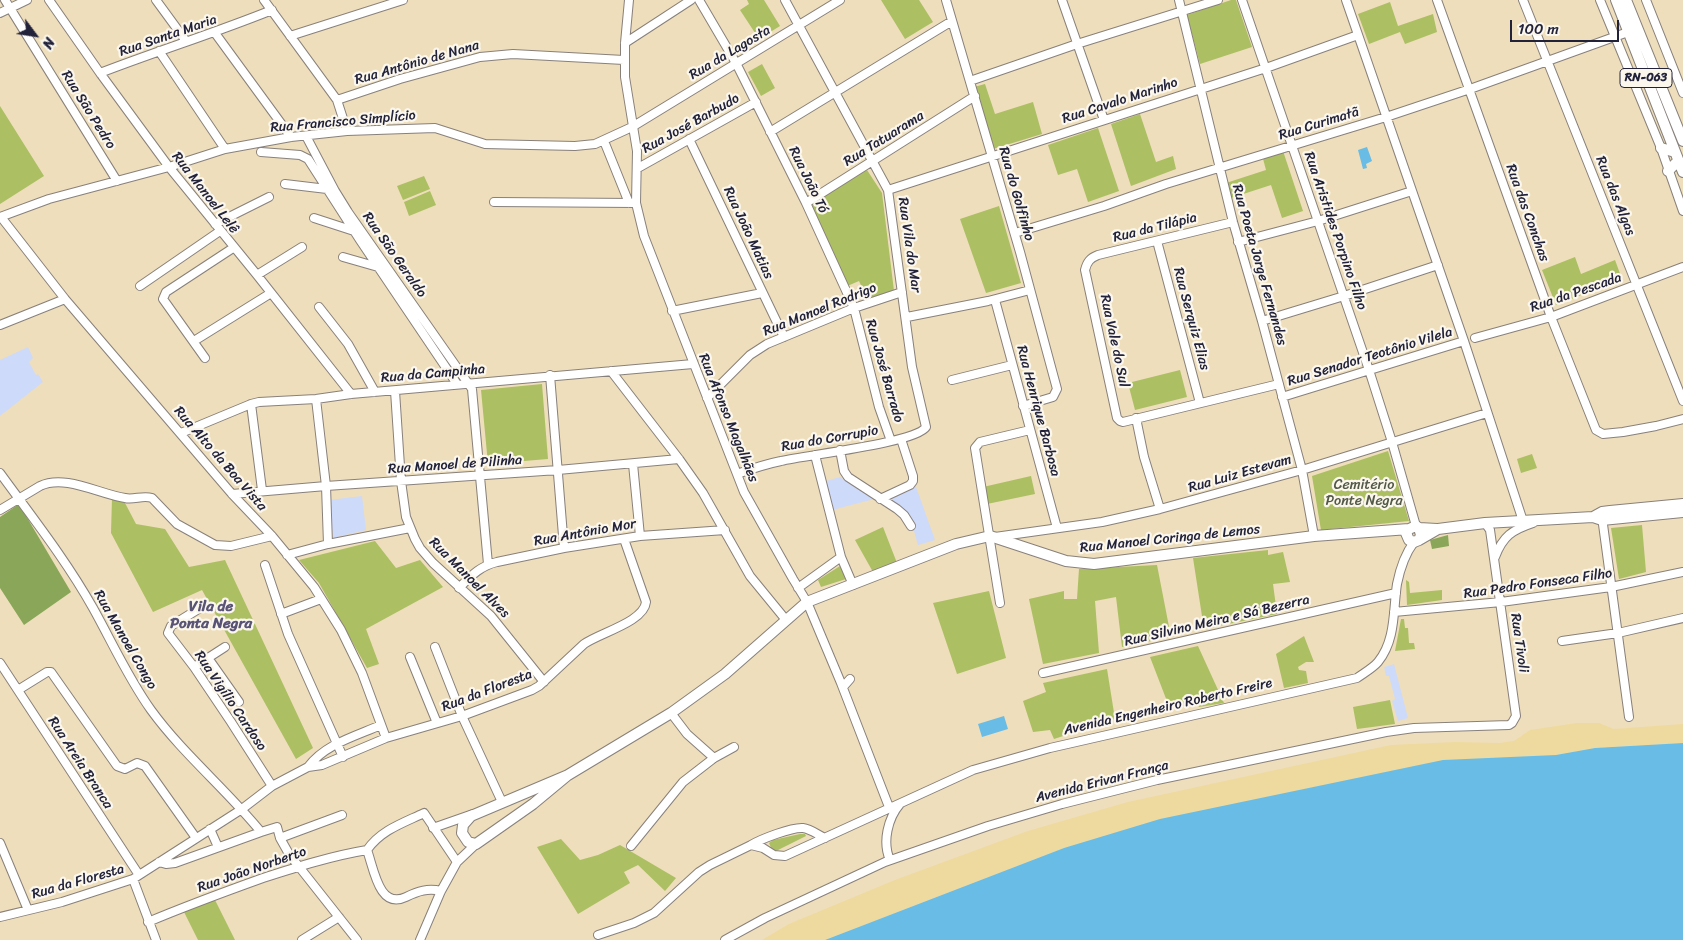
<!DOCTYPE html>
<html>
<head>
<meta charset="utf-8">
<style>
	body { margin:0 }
	#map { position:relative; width:1683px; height:940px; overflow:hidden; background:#eedebb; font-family:Sriracha,sans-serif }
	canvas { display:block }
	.north { position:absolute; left:10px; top:10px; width:50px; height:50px; -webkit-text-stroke:4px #fbf7ec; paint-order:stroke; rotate:121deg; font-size:14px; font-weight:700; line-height:20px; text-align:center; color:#22223b }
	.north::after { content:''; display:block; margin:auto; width:18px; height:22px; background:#22223b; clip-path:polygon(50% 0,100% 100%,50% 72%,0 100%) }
	.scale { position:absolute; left:1510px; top:20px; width:109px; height:22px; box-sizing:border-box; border:2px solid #22223b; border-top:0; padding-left:6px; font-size:15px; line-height:18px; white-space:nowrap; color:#22223b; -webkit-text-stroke:4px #fbf7ec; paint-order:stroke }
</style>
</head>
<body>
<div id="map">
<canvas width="1683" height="940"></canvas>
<div class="north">N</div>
<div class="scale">100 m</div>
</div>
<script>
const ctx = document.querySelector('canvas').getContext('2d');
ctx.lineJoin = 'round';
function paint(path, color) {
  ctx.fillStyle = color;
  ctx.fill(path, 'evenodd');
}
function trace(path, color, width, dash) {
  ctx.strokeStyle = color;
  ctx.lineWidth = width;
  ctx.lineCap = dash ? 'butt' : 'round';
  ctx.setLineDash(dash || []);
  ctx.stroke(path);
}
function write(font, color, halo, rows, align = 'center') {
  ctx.font = font + ' Sriracha,sans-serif';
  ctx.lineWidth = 4.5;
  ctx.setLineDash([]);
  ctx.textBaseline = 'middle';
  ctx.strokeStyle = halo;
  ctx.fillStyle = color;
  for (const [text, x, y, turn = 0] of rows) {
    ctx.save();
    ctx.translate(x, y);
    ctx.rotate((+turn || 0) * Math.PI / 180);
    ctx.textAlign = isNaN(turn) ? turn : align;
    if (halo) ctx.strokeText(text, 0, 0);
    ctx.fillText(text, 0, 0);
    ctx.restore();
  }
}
const built = new Path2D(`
	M28,347L33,358L29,362L36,375L38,374L43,382L0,416V360Z
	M840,477L874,499L832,510L826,481Z
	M915,484L935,540L918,545L910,517L902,510L884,500Z
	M362,496L366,530L333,538L329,500Z
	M1394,664L1408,718L1398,721L1392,701L1395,699L1389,676H1386L1384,667Z`);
const green = new Path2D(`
	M747,0H764L780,26L759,39L740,10L749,4Z
	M881,0H919L933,22L905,39Z
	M1231,0H1236L1252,47L1200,64L1187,15Z
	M1390,2L1398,26L1433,14L1437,32L1405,44L1400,32L1369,44L1358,14Z
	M762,64L775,88L761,96L748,72Z
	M985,84L995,114L1033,102L1042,134L993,149L974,87Z
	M0,106L44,176L0,204Z
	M1140,114L1156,162L1173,156L1176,169L1131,186L1111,124Z
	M1098,128L1119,191L1088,202L1077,169L1058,175L1048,145Z
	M1282,148L1303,211L1282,218L1271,185L1231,198L1226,183L1266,170L1262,155Z
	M867,170L882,193L894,291L869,302L859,281L845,287L810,205Z
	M424,176L430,189L403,200L397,186Z
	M430,191L436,205L409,216L404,202Z
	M999,206L1021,283L986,293L960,219Z
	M1575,257L1581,274L1615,260L1622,279L1556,305L1542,270Z
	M1180,370L1187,397L1135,410L1128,383Z
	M542,384L548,459L488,464L481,390Z
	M1388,451L1409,521L1321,530L1312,476Z
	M1532,454L1537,468L1521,473L1517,459Z
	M1031,476L1035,494L987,504L983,487Z
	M112,498L125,503L136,524L165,529L189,567L225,560L313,748L296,759L202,590L153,612L111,533Z
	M1642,525L1646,572L1619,579L1611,528Z
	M883,527L897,563L873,572L855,540Z
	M375,541L396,568L420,560L443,587L366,629L379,664L367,668L319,583L299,560Z
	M1268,550V555L1283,552L1290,582L1273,584L1277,614L1204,629L1193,558Z
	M1157,565L1171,637L1122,647L1116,597L1095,601L1099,653L1043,664L1029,599L1064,591V599H1077L1079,569Z
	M840,566L846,579L821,587L818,580Z
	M1406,580L1409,582L1410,593L1442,590V600L1407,605Z
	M989,591L1006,658L957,674L933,603Z
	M1401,619H1404L1405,628H1408L1409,643H1414L1415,649L1395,651Z
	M1304,636L1314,662H1306L1298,667L1299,670L1306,671L1308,683L1284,688L1276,654Z
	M1198,646L1224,703L1199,707L1197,703L1170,709L1150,657Z
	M1107,669L1115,719L1054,739L1050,730L1033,732L1023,701L1046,692L1043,683Z
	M1390,700L1395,724L1357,729L1353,707Z
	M800,834H805L806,836L776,851L772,850L769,843L773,840Z
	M561,839L580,860L598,855L620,845L676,878L665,891L638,865L624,872L630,883L578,914L537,847Z
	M215,900L235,940H198L184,912Z`);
const forest = new Path2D(`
	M19,504L71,592L24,625L0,588V517Z
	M1448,535L1449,546L1432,549L1430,540Z`);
const sand = new Path2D(`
	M1577,723H1599L1614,729L1683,724V743L1595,748L1064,848L825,940H762L789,924L895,880L1028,831L1128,802L1391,745L1456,742L1499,743L1514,741L1530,730Z`);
const water = new Path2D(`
	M1367,147L1372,161L1366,164L1367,168L1363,169L1358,150Z
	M1004,716L1008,729L982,737L978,724Z
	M1683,743V940H825L1064,848L1160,819L1443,760L1556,755L1595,748Z`);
const minor = new Path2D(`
	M5,0L117,181
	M49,0L100,73L169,167L257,275L351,394
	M156,0L186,41
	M264,0L337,100L347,131
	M629,0L625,43V77L637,151L636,203L644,236L744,492L793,579L807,602L841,683L889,807
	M699,0L736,63L806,203L854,308L879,407L891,441
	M946,0L1020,252L1057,389L1053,397L1023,406
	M1062,0L1104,120
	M1179,0L1233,222L1262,321L1302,470L1314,536
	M1242,0L1369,370L1392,442L1416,526
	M1346,0L1464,341L1523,521
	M1437,0L1551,317L1596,430L1603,434L1623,432L1656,426L1683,419
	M1523,0L1683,401
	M1600,0L1661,148L1683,211
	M1646,0L1683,93
	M0,13L27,0
	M215,33L291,137
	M290,36L403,0
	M625,43L691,0
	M159,51L225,149
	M100,73C157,51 215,33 272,10
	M970,81L1077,44L1218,0
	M337,100L400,79L480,57L513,54L624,60
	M770,132L952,21
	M306,136L335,191L348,212L472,389L488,564
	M689,139L784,337
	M604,141L629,203
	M261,152L300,155L308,159L360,240L457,384
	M638,168L756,102
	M285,184L327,189
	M888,190L1266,68L1358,35
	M494,202L636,203
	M806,203L975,96
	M0,217L49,199L169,167L225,149L291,137L347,131L435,128L485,144L575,146L595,144L632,127L840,0
	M1,217L65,299L232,494L272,536L314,587L341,630L362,673L386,738
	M314,218L354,231
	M1233,222L1098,255C1090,258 1087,262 1085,270L1117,418L1120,421L1123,422L1279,384
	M215,224L269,197
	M1015,233L1104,206L1166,184L1386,117L1470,89L1628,32
	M1157,241L1200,403
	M1238,242L1318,221L1412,191
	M343,257L378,267
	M257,275L302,247
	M140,286L220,231
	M995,300L1057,528
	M319,307L348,344L375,392
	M672,311L762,293
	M907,317L988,301L1030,290
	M1262,321L1344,296L1438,265
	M0,325L65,299
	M1475,338L1551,317L1683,267
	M194,341L271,293
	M205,358L163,299L166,292L233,248
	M611,371L679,459L703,493L750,576L786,620
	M550,375L564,548
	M952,380L1012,365
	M395,391L401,481L406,517L415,539L420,548L433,563L491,616L544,682
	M1282,397L1464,341
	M707,398L750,355L767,344L854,308L902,292
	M316,399L326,486L328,544
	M251,404L262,490
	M1136,418L1144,457L1160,509
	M181,433L251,404L259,402L316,399L351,394L693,364
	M840,450L844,471L848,477L897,509L904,515L911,526
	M815,455L841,557L853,585
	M633,464L640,536
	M0,473C32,517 66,560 93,608C112,642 128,678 151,710C183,754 226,789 261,832
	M737,474C751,469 766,464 781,461C805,455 916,443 926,427L912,367L888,190L785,0
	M232,494L326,486L558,470L679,459
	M880,499L910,485L913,481V476L901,439
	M0,510L40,486C65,474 99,494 125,498C134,500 143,495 152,498L177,524L215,545L231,546L272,536
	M1602,517L1629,717
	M995,537L1102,522L1160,509L1302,470L1487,413
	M287,555L328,544L410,528
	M1495,557C1503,536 1512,530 1533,523
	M265,565L288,634L343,757
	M459,588C471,576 480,566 497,562L564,548L640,536L725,530
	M798,588L841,557
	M1000,603L975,448L980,442L1030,430
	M200,608L171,626L168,633L194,667L231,722L272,786
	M1394,612L1501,602L1611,587L1683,572
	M281,614L321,599
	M1562,641L1618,633L1683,618
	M435,647L462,716L502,802
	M410,657L437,723
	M208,658L239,702
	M0,663L139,875
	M194,667L225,647
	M1043,673L1396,593
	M843,687L850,679
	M18,690L47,672H51L117,766L125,769L137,763L145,766L196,838
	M671,713L687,734L714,758
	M308,767C325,744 356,736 381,725
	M433,828L473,814
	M210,829L218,847
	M280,838L342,815
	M0,843L28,910
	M751,845C761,839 792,827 803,828C811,829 818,835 825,838
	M631,846L683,782L714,758L734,747
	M367,850C374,869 379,910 406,897C418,891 428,888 441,891
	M890,860C882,842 888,818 900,804
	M159,862L166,864L175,863L261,832L277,827L280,838L289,854L357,940
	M133,879L156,940
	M0,917L62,902L133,879L242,809L272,786L308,767L322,765L386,738L462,716L532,690L539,686L584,644C599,633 644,622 646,602L624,539
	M148,922C186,906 224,892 263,878C297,867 331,856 367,850C381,830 403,823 424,813L457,862
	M598,935L634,923L654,913L699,872L710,865L751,845L763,848L774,855L785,856L973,770L1050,748L1357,678C1364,673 1373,668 1378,662C1396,640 1393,610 1397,584C1400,569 1405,554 1414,542
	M302,940L339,917
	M420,940L441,891L457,862L476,844
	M725,940L765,918L885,862L988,826L1062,804L1157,780L1386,732L1414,728L1509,725L1512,723L1516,716L1490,530L1485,523`);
const major = new Path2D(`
	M1616,0L1683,172
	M1626,0L1683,141
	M1661,148L1675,152
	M1668,171L1678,161
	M1593,517L1602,520L1683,512
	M1419,528L1421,535L1419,540L1414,542L1409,540L1406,533L1409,529L1416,526L1419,528L1437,529
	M1419,540L1438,529L1485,523L1593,517L1602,512L1610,511L1683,504
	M568,775L471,816L463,825L462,833L468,842L476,844L533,804L568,775L671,713L725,674L807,602L956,544L990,536L1066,561L1094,564L1314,536L1409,529`);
const shields = [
	[1646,78,52]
];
const shieldNames = [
	["RN-063",1646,78]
];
const streetNames = [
	["Rua Santa Maria",168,36,-19],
	["Rua da Lagosta",730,53,-31],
	["Rua Antônio de Nana",417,63,-16],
	["Rua Cavalo Marinho",1120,101,-18],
	["Rua São Pedro",88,110,58],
	["Rua Francisco Simplício",343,122,-5],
	["Rua José Barbudo",691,124,-29],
	["Rua Curimatã",1319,124,-17],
	["Rua Tatuarama",884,139,-32],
	["Rua João Tó",808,180,64],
	["Rua Manoel Lelê",205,193,52],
	["Rua do Golfinho",1016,194,74],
	["Rua das Algas",1615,196,68],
	["Rua das Conchas",1527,213,70],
	["Rua da Tilápia",1155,228,-14],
	["Rua Aristides Porpino Filho",1335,231,71],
	["Rua João Matias",748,233,65],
	["Rua Vila do Mar",909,245,82],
	["Rua São Geraldo",394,255,55],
	["Rua Poeta Jorge Fernandes",1259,265,74],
	["Rua da Pescada",1576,293,-19],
	["Rua Manoel Rodrigo",820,310,-22],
	["Rua Serquiz Elias",1191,319,75],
	["Rua Vale do Sul",1114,341,78],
	["Rua Senador Teotônio Vilela",1370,357,-17],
	["Rua José Barrado",884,371,74],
	["Rua da Campinha",433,374,-5],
	["Rua Henrique Barbosa",1038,411,75],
	["Rua Afonso Magalhães",728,418,68],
	["Rua do Corrupio",830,439,-10],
	["Rua Alto da Boa Vista",220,459,49],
	["Rua Manoel de Pilinha",455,465,-4],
	["Rua Luiz Estevam",1240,474,-16],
	["Rua Antônio Mor",585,533,-10],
	["Rua Manoel Coringa de Lemos",1170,539,-6],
	["Rua Manoel Alves",469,578,45],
	["Rua Pedro Fonseca Filho",1538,584,-8],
	["Rua Silvino Meira e Sá Bezerra",1217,621,-13],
	["Rua Manoel Congo",125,640,60],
	["Rua Tivoli",1519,643,82],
	["Rua da Floresta",487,691,-21],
	["Rua Vigílio Cardoso",230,701,56],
	["Avenida Engenheiro Roberto Freire",1168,707,-13],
	["Rua Areia Branca",80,763,57],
	["Avenida Erivan França",1102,782,-14],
	["Rua João Norberto",252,870,-19],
	["Rua da Floresta",78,882,-16]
];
const parkNames = [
	["Cemitério",1364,485],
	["Ponte Negra",1364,501]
];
const neighbourhoodNames = [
	["Vila de",211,607],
	["Ponta Negra",211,624]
];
paint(built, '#cedafa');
paint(green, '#acbf63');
paint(forest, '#89a659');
paint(sand, '#eeda9e');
paint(water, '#69bce5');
trace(minor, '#88807b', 10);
trace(major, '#88807b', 12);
trace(minor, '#fff', 8);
trace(major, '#fff', 10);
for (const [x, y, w] of shields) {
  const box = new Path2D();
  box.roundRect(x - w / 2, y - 9.5, w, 19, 4);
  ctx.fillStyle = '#fbf7ec';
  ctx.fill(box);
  trace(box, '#22223b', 1);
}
write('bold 12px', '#22223b', null, shieldNames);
write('14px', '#22223b', '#fbf7ec', streetNames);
write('14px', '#525949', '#fbf7ec', parkNames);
write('bold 15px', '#595376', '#fbf7ec', neighbourhoodNames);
</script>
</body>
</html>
